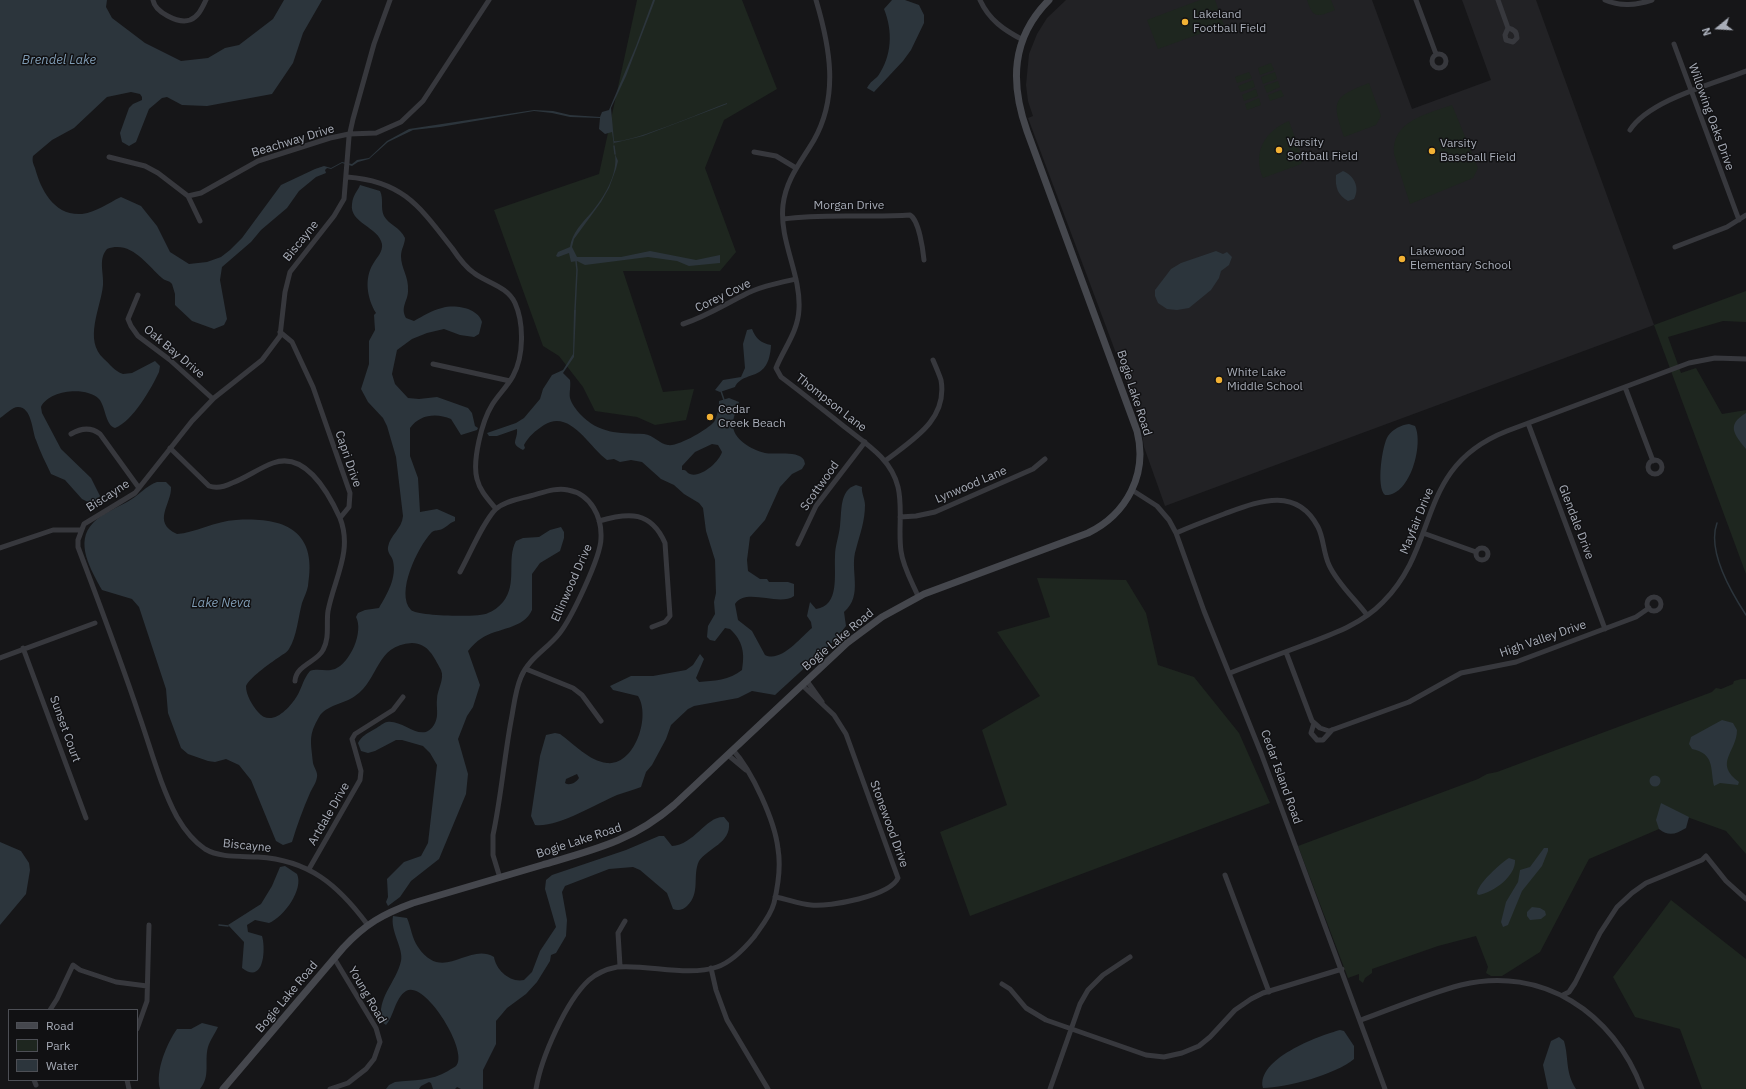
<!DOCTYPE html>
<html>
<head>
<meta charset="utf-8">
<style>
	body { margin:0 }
	#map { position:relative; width:1746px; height:1089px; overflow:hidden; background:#161618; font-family:"IBM Plex Sans",sans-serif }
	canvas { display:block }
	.legend { position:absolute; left:8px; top:1009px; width:130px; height:72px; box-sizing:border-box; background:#111113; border:1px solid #4d4f55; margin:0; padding:5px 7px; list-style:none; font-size:12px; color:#a8adb8 }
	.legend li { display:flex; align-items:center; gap:8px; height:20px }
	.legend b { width:20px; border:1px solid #4d4f55 }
	.north { position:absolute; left:1698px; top:8px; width:40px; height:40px; -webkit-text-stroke:3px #111113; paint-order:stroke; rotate:252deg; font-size:11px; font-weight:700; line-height:16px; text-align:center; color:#a8adb8 }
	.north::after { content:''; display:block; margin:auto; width:14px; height:18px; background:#a8adb8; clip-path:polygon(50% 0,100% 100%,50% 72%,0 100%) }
</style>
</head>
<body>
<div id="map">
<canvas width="1746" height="1089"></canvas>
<ul class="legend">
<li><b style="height:5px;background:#45474d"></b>Road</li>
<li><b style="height:11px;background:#1e261f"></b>Park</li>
<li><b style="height:11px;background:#2c353c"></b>Water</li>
</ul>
<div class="north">N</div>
</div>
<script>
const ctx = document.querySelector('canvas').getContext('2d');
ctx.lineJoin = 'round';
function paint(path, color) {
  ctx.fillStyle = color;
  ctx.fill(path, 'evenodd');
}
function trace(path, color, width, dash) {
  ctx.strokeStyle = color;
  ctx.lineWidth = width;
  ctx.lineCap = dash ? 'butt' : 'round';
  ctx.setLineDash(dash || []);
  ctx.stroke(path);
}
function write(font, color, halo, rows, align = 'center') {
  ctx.font = font + ' "IBM Plex Sans",sans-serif';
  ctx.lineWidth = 3;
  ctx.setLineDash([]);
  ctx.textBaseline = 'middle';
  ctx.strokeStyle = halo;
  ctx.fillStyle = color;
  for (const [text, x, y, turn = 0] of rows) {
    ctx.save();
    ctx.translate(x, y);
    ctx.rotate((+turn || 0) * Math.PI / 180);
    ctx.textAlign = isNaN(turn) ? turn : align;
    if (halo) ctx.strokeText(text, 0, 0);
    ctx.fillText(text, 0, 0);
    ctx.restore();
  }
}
const built = new Path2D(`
	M1066,0H1372L1412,109L1491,80L1462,0H1536L1654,325L1165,506L1144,447L1140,420L1126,380L1028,118L1033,116L1028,101L1026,85L1029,54L1037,34L1047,18Z`);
const green = new Path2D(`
	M637,0H742L777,89L724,120L705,168L736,252L720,271H623L663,392L694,389L686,420L655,425L637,417L595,411L583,387L559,356L543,346L494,210L599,174Z
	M1200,0H1215L1224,25L1158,49L1147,20Z
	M1307,0H1331L1335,10C1318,17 1313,19 1307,0Z
	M1271,63L1274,70L1260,75L1258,68Z
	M1249,72L1252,78L1237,83L1235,77Z
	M1275,72L1277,79L1263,84L1261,77Z
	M1253,80L1255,87L1241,92L1238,86Z
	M1278,81L1280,87L1267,93L1264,86Z
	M1369,83L1381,116L1376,125L1344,137C1331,100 1333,97 1369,83Z
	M1256,89L1258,96L1244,101L1242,95Z
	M1281,90L1284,96L1270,101L1268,95Z
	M1259,98L1261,105L1247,110L1245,104Z
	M1452,105L1478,168L1473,178L1410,204L1394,154C1391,121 1427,114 1452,105Z
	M1289,121L1303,160L1301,164L1263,178C1252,152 1265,131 1289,121Z
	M1746,291V322L1723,321L1668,337L1681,373L1696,368L1722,414L1746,410V574L1654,325Z
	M1037,578L1126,580L1146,613L1158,665L1194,677L1239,733L1270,803L970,916L940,832L1007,805L982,730L1040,696L997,632L1050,617Z
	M1741,679H1746V854L1726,831L1687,817L1589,859L1540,952L1502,976H1491L1486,973L1488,967L1476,936L1438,946L1372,969V973L1365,978L1363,983L1359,980V974L1348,978L1298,846L1478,779L1487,774L1497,772L1712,692L1716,688L1721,689L1733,684L1734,681Z
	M1671,900L1746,959V1089H1702L1680,1029L1635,1017L1613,977Z`);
const water = new Path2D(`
	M0,0H107L106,7L112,18L145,43L181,61L208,58L225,48L239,45L273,19L284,0H322L303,33L293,63L272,94L207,106L182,105L167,97L162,98L149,109L136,142L129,146L122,142L120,133L129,108L133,104L142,100V97L140,94L131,92L107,97L74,128L52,140L33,156C32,161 33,163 35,168C41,190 54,216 82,214C97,212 108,203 121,197L141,206L157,226L170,252L189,264L207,262L221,257L230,250L242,238L281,185L315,169L324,166L331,168L342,162L352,164L357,160L369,158L387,141L409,129L534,110L553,111L570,115L600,117L602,112L609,110L636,46L653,0H655L654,3L626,76L611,108L614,141C629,144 708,110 727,103V104L643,136L614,143V146L612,132L605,134L599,129L600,118L570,117L552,113L534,111L440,127L413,130L388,142L369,159L358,162L352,166L342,163L331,169L327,168L325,170L326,173L316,177L299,191L287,208L261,230L251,242L222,267L220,280L227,319L224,325L214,329L192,321L175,305V294L172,284C169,280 165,281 162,278C146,264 131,240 107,249C98,259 104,273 103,285C101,308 83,340 104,359C110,364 114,371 123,374L132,373L155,361L160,366L159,372C151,389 133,421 115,428C105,425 106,407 99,399C86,386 49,390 41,407L42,413L61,449L91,478L100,496L97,500L98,505L96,506L82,499L65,480L51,474C46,463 40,452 36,440C32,431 32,407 18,407C12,407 5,415 0,418Z
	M892,0H905L919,5L924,15V23L911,50L903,61L874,92L867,88C870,82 874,80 878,76C892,56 893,31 884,9Z
	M615,154L618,161L616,169L609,188L601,202L574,239L572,247L577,257H621L650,251L696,260L720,255V263L689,266L677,261L648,257L585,265L577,261L571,262L569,253L558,257L556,256L558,252L570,247C572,233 582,223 591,213C604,197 618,175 615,154Z
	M1343,171C1355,176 1360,188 1354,199L1348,201C1338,195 1335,188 1336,175Z
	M360,185L380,191C384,199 380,208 384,216C389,225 400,227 405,238C405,244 401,249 401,256C401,269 409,276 408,291C408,301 400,307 406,318L414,321C423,316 432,310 442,308C455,304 478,308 482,322L479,334L474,337L460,335L444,329L427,333L412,339L397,350L392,374L395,384L408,398L419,399L437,397L468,408L472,413L475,426L478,428L477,430L461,435L451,419C437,413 420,414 410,428V456L418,478L420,512L437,509L455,517V521C449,523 445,529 439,530C435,531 434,530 431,533C418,547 395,593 411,610C417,616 480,618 488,613C493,611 499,607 503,602C518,583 506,560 516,541L523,538L539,537L550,530L561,527L564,532V538L560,551L540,563L532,574V610C524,629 497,628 482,638C477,641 472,646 468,651L480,685L473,707L467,716L458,739L468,774L466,794L439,859L411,881L400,897L388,906L386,902L388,897L387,879L404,862L421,856L428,843L437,765L430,753L423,746L402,740H396L375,751L368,753L361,751L358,743C362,736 366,734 373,730C378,728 382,723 387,722C404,719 423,746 435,723C439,715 436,707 437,699C437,690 445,679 441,670C434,657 428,643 412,643C375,645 380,679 355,696C344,704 326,705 319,717C308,736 311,741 313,763C314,768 318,772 317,777C316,784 312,788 310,793C303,809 297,825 292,842L283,845L276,841L251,780L239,765L226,759L215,762L208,761L188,754L181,748L168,713L166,689L139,607L132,599L102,590C91,570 74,542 93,523C101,514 116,508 127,502C137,497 147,485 157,482H166L171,487C172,504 151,522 177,534C194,533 216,521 236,520C284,517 318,530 308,586C307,592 304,597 302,603C298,618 297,636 289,649C287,652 285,653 282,655C272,662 251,676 246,686C246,695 252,705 258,712C271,728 289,709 297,696C302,688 303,679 310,671C318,668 326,672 335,669C350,663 364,632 356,617L358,613L365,610L379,608C387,594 397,578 393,561C392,556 387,553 388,547C390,535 402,529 403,516L396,457L387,426L383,418L368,402L361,389L369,364V341L375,330L374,315L376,313C367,298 364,279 373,264C377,257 383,252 382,244C379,227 349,223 352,204C353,194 358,191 360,185Z
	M1216,251L1223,254L1227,252L1232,257L1229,265L1221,271L1219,278L1211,290L1189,308L1177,310L1167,309L1158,303L1155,296V290L1171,269L1181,263Z
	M574,310H576L574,357L563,373L570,380C571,386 569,393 570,398C572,405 576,409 580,414C599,434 618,433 644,434C654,435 659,444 668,445C678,447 708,429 714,422C717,417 719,408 719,401L729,398L739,402C737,409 733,417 733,424C732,439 752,450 765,453C775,455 798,450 804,460L805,464L802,469L792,474L780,487L765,520L750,537L747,560L748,571L760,579H767L769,582H788L794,584V596C779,607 746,587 735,604L738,620L752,631L765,655C781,663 801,637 812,628L811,622L807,616L810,602L816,609C840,606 834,574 835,556C835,546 839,536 840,526C842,512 839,490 856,485L862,487C861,492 865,499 865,505C865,521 860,534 856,549C849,570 864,595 844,612L846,626L834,641L775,695L752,691L738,698L694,706L688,709L671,725L666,739L652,765L646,772L641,787C634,790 625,792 617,795C596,804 557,828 535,825L531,816L540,756L546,735L555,733L560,734C574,744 589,761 607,763C635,766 651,716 638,696L613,690L610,686L631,676H653L686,670L693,665L700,654L704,659L696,678L699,682C713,681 730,680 742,670C745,653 743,641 730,629L725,628L715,641L710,640L707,637L708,626L715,614L714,602L716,593L715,560L706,531L703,508L699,503L684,494L674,485L661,479L642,462L631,460L620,462L614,459L607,460C588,446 570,409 544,425C535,431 529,436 524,445L525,448L523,450C509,443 518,441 517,429L497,436H489L487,433L516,423L524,418L540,399L543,389L552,375L563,370L573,354ZM712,444L718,445L722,452C719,462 701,478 690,474C685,472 688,470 682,470V466L695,452ZM577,774L579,778C576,783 569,786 565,783L566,779Z
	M752,329C756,339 761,343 771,345C769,384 744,369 735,387L720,392L715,390L723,380L741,377L745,368L743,344L747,330Z
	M1746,413V449C1734,434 1726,425 1746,413Z
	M1409,424L1415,426C1424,444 1410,497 1385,495C1376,488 1382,445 1388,436C1393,429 1401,425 1409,424Z
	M1722,720L1733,723L1737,730C1737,752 1713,763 1739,782L1738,785L1720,783L1714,786C1710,768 1715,754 1692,749L1689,744L1691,737Z
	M1649.5 781a5.5 5.5 0 1 1 11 0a5.5 5.5 0 1 1-11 0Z
	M1661,803L1689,817L1686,828C1676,834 1669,837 1659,829L1656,820Z
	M724,817L729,823C731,843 708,848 699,861C692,876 701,893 687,906C683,910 678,911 673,909L667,893L640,870L633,867L609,869L565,886L562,892L567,920L566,936L556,953L551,955L550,961L537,982L526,994L507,1008L496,1021V1044L483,1070V1089H461L457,1087L455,1089H433L431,1083L429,1082L421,1086L419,1089H386L389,1085L395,1082C414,1080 431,1081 448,1071C450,1069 454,1068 456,1066C470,1053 425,979 406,991C395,998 394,1016 386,1025L382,1022C376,998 396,983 401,961C404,949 390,931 393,916L407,918C411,927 412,939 418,947C443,984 468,942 494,957C496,970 510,983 524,980L532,972L540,951L556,927L545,889L546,880L552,875L626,850L659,836H664L672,846C694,845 706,816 724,817Z
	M0,842L21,851L29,863L30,870L26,894L0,925Z
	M1544,848H1548V851L1542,866L1522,891L1508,925L1503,927L1501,922L1506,902L1518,882L1520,870L1530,867Z
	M1509,858L1515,860C1516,876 1494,892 1479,895L1477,894C1477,884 1501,863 1509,858Z
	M285,866L297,874C304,889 284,917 269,923L255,920L247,925L248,932L262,936C266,949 264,985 242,968L244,942L228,925L261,904L272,886L280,867Z
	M1532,907L1540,908L1545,911L1546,915L1541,919L1530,920L1527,916V912Z
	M202,1023L218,1027C215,1034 210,1040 208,1047C204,1062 211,1076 200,1089H160C155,1071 167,1043 177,1029H191Z
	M1340,1030L1344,1031L1354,1046V1059C1337,1074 1286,1088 1263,1088C1256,1059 1318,1036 1340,1030Z
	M1559,1037L1564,1041C1569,1058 1565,1072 1576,1089H1548L1543,1065L1551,1041Z`);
const stream = new Path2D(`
	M614,146L615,154
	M575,310L577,270L576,261
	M721,391L724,400
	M1717,523C1707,550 1731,592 1746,615
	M219,925L228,926`);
const minor = new Path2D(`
	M153,0C155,12 178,24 190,20C199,16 202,8 206,0
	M816,0C830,47 839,96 814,140C801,162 786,179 783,205C779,241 801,274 799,309C798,332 784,348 776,368L781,377C801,392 821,408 841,424C863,442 891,457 898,487C903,508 898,530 901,551C903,567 912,582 918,596
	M980,0C989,20 1004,30 1023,40
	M1416,0L1436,54
	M1498,0L1508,28L1505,35L1506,40L1513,42L1517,38C1517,32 1514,29 1508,28
	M1605,0C1621,7 1636,5 1652,0
	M1674,44L1739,220
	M1432 61a7 7 0 1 1 14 0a7 7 0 1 1-14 0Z
	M1630,130C1649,100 1713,84 1746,71
	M754,152L776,156L796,168
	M109,157L145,166L158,173L188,196L200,221
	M347,177C403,181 420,207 452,248C458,257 465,267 474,273C487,283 507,286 515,303C524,323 524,356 513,376C507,387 498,395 492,405C482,421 472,461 477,479C480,491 488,499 496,509
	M188,196L201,193L258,161L330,138L349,134L376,133L401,122L423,101L489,0
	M783,219C825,213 868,218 910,215C919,220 923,250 924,260
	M1675,247L1727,227L1746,215
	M138,295L128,319L131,326L138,336L170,360L213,399
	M683,324C705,317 722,306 742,296C758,287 778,283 796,279
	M280,332L292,342L313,387L350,493L349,507L340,518C353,551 334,579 328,611C326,624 330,637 323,650C317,662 296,665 295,681
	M433,364L510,381
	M1625,387L1653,461
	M1528,423L1605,629
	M71,434C81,428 91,427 100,434L139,488
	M170,448L209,486C217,489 224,487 232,483C246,478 259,468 273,463C306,451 329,494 340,518
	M1648 467a7 7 0 1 1 14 0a7 7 0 1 1-14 0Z
	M885,461C912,440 948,420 941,380C939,374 936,367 933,360
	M1132,490L1157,506L1169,520L1176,533L1204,611L1261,753L1385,1089
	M900,517L916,516L935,512L1033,469L1045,459
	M599,521C629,512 651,511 665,543L670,616L665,622L652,627
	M1176,533C1192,526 1208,520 1224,514C1257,502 1296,485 1318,527C1324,539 1323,552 1329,565C1337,583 1355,599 1367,615
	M1423,533L1476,552
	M798,544L816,506L865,442
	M1476 554a6 6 0 1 1 12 0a6 6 0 1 1-12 0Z
	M0,548L53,530H81
	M460,572C469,556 484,520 496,509C505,501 519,499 530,496C542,493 556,487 568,490C591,494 602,517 601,538C601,557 571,619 559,634C547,649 528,659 521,677C515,691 514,706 511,721C504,759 501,798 493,835V855L500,878
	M1647 604a7 7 0 1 1 14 0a7 7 0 1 1-14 0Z
	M23,648L86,818
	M1286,652L1312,721L1320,728L1329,731L1409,702L1461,673L1516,662L1636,617L1649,608
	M0,658L95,623
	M526,669L573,688L582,695L601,721
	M1230,673C1253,664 1277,655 1301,646C1330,635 1361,625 1383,602C1441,544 1415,467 1507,431L1689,363L1715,358L1746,359
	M807,681L822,702
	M1314,723L1311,733L1317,740H1323L1332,730
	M728,755L746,770
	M309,869L360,780L361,771L352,739L355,734L393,710L403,697
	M1225,875L1269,992
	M775,897C787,899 799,904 811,905C830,907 890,896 898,878L846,734L834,715L802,685
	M367,924C338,885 309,860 258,857C241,856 220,858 205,849C193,841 184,829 177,817C160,785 151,749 139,715C120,658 99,603 78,547V540L84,524L135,493L192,421L214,398L262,360L280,336L285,292L290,272L334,216L344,199L349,137L353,119L374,44L390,0
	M620,966L618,933L625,921
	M711,968L716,990L727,1020L768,1089
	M1002,984L1010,989L1026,1008L1046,1020L1146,1055L1164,1057L1182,1053L1199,1046L1210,1037L1235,1010L1251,999L1263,993L1342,969
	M1563,995L1569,992L1575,983L1600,933L1617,907L1632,893L1646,883L1702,860L1706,856L1726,881L1746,899
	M50,1010L57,999L73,965L80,970L116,982L147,986
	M1361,1020C1394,1008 1427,994 1461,985C1542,965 1614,1013 1642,1089
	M137,1029L147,1001L149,925
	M34,1080L36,1085
	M127,1080L129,1089
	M330,1089L348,1083L366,1069L374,1059L380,1042L376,1028L334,958
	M536,1089C541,1058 566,1001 589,980C597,973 607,969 617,967C648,964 687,977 717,967C732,962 744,949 754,937C761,927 771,915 774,903C778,886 781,866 778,849C775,821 752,771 733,750
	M1050,1089L1080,1004L1088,990L1103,975L1130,957`);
const secondary = new Path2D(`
	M223,1089L343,948C365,924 383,914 413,903C456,890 499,878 542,865C593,850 633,841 674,805L847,643L882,617L924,594L1088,533C1127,514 1148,474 1137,431L1027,131C1010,83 1011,38 1049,0`);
const markers = [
	[1185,22,4,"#f2b134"],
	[1279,150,4,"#f2b134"],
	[1432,151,4,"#f2b134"],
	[1402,259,4,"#f2b134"],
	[1219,380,4,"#f2b134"],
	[710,417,4,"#f2b134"]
];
const poiNames = [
	["Lakeland",1193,15],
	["Football Field",1193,29],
	["Varsity",1287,143],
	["Softball Field",1287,157],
	["Varsity",1440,144],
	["Baseball Field",1440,158],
	["Lakewood",1410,252],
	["Elementary School",1410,266],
	["White Lake",1227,373],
	["Middle School",1227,387],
	["Cedar",718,410],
	["Creek Beach",718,424]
];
const streetNames = [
	["Willowing Oaks Drive",1711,117,70],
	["Beachway Drive",293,141,-17],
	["Morgan Drive",849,206],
	["Biscayne",301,241,-51],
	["Corey Cove",723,296,-26],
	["Oak Bay Drive",174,352,40],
	["Bogie Lake Road",1134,393,72],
	["Thompson Lane",831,403,38],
	["Capri Drive",348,459,71],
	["Lynwood Lane",971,485,-23],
	["Scottwood",820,486,-55],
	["Biscayne",108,496,-33],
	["Mayfair Drive",1417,521,-68],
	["Glendale Drive",1576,522,69],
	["Ellinwood Drive",572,583,-66],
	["High Valley Drive",1543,639,-19],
	["Bogie Lake Road",838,640,-40],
	["Sunset Court",65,729,70],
	["Cedar Island Road",1281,777,70],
	["Artdale Drive",329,814,-60],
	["Stonewood Drive",889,824,70],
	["Bogie Lake Road",579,841,-18],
	["Biscayne",247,846,6],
	["Young Road",367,995,60],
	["Bogie Lake Road",287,997,-50]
];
const waterNames = [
	["Brendel Lake",59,60],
	["Lake Neva",221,603]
];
paint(built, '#222225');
paint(green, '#1e261f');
paint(water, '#2c353c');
trace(stream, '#2c353c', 1.5);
trace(minor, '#37383d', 5);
trace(secondary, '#45474d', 7);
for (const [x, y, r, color] of markers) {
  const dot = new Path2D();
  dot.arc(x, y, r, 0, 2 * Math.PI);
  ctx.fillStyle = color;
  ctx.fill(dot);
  trace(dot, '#111113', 1.5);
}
write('12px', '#a8adb8', '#111113', poiNames, 'left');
write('12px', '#a8adb8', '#111113', streetNames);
write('italic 13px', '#7f9bb3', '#111113', waterNames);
</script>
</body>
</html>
